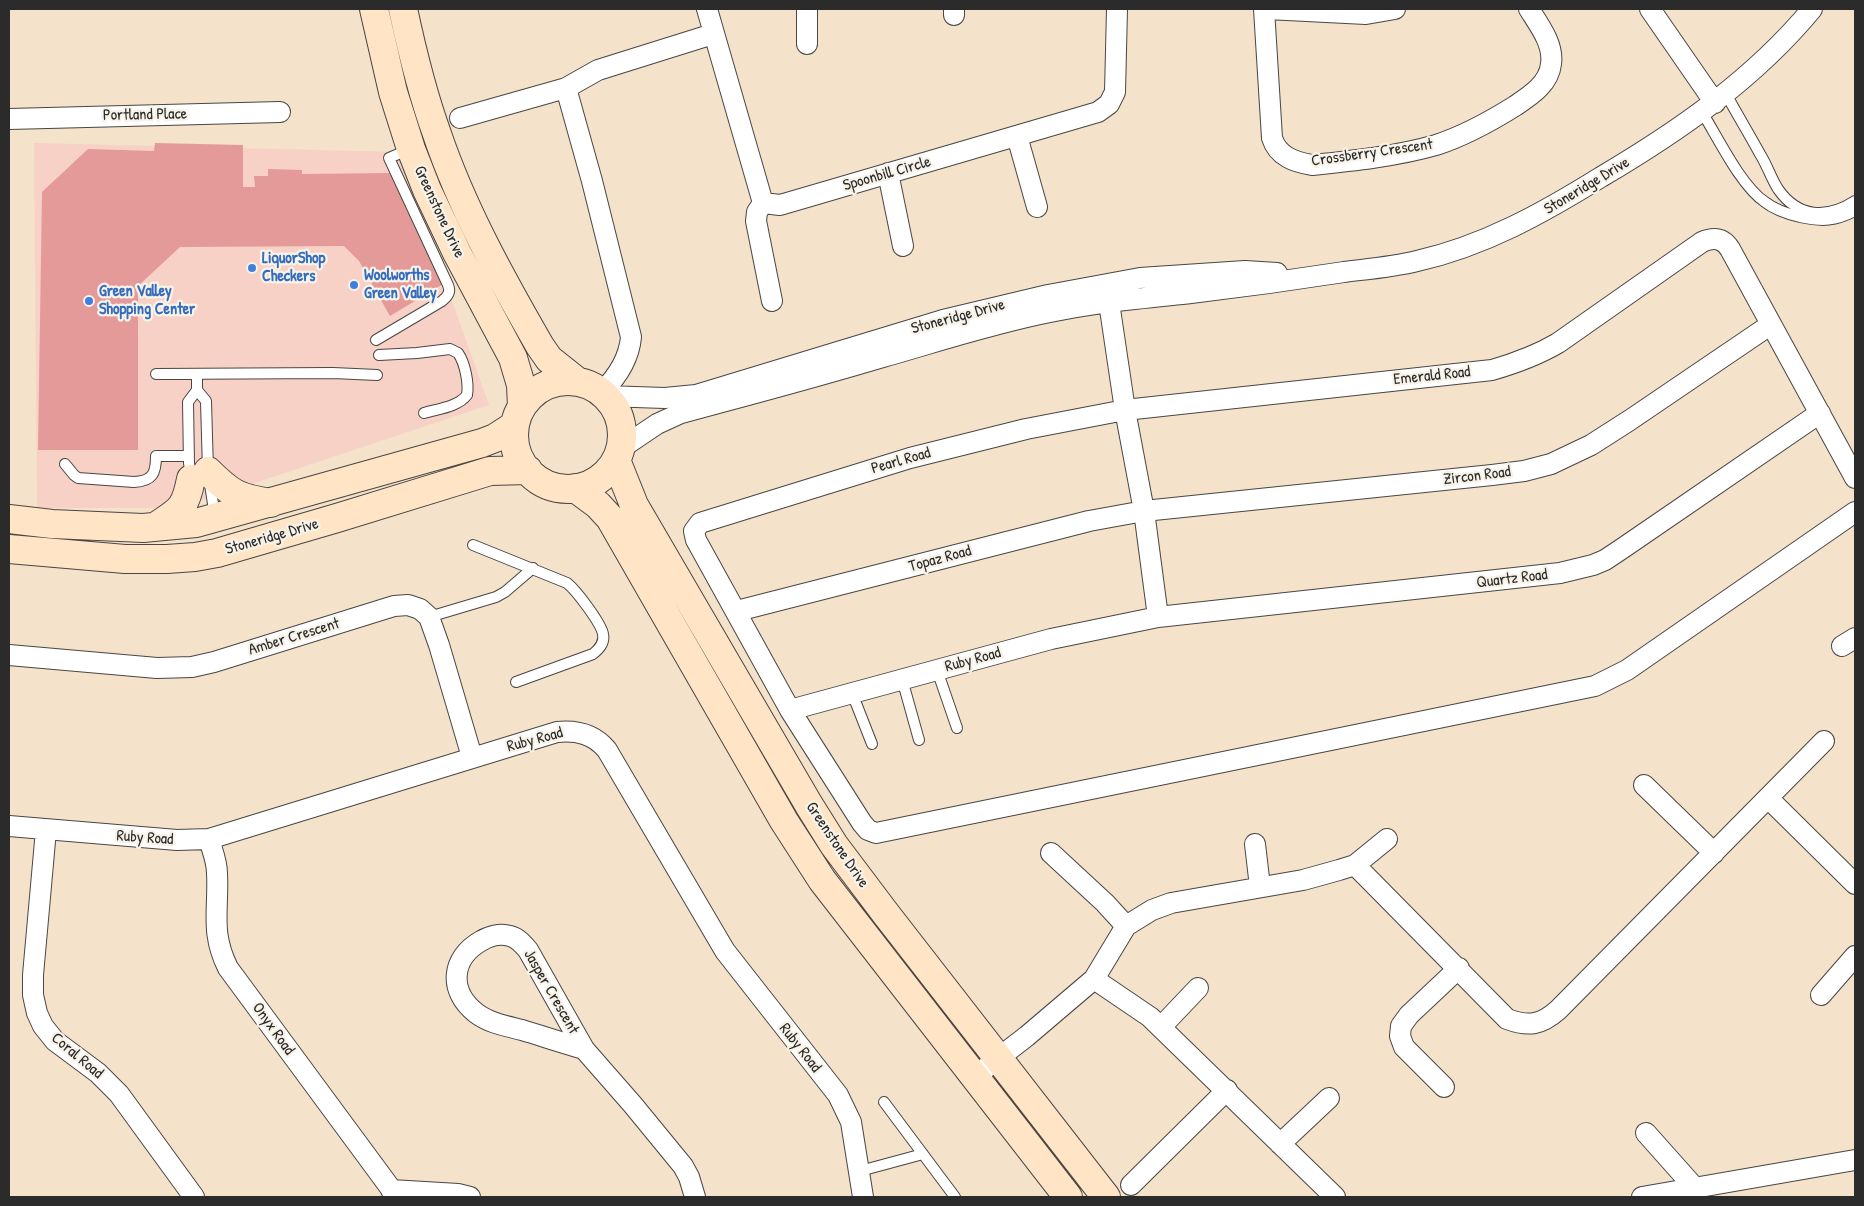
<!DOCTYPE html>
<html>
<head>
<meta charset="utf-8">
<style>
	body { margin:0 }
	#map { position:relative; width:1864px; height:1206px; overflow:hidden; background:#f4e2ca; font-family:"Patrick Hand",sans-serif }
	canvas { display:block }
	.frame { position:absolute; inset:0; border:10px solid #2b2b2b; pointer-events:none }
</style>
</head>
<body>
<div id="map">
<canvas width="1864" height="1206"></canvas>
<div class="frame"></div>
</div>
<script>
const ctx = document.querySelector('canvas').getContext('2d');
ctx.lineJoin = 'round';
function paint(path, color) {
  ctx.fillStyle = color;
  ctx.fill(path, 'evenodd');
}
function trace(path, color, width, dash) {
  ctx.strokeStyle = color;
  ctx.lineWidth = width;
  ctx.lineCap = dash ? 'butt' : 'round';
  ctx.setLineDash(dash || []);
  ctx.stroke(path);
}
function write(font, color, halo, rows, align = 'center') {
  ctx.font = font + ' "Patrick Hand",sans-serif';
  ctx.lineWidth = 4.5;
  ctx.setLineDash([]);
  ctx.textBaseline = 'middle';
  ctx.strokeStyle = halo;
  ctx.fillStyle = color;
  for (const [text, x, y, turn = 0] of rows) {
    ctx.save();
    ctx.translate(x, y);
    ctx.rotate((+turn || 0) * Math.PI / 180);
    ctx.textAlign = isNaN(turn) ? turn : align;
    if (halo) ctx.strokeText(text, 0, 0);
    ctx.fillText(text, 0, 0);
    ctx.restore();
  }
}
const built = new Path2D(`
	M34,143L399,152L489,405L179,508H37Z`);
const building = new Path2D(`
	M155,143L243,145V187H255L254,176H268V169L302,170V174L393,173L443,284L390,316L359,261L344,246L180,247L138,286V450H38L42,192L88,149L154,151Z`);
const lane = new Path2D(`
	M1726,94C1737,114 1749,134 1760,154C1767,165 1771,178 1778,189C1798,218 1827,219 1855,201
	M1702,112C1718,138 1741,186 1765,202C1775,210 1788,214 1800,217C1823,222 1835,221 1855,211
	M376,340L442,301C448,296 451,292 448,285L389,158L410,149
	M379,355L417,353L450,349L458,353C465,363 469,383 467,395C458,407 437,409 424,413
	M156,374L333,373L377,375
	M197,390L206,401L208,471L215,517
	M65,464L74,475L78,478L134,482C153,481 156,473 156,456H189
	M191,477L189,463L188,402L197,390V374
	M473,545L567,583C576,590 601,623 603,634C605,643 599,649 593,654L516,682
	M429,617L496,597L505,592L533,568
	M937,670L957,728
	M902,679L919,740
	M852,693L872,744
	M884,1102L955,1197
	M860,1171L923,1154`);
const street = new Path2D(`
	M707,9L763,203L780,205L1098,112L1109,104L1115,92L1117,9
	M954,9V15
	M1264,9L1272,138C1278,157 1295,162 1312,165C1352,161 1398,156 1436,145C1464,136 1491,121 1515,106C1530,96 1549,84 1551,64C1554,44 1539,25 1529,9
	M1267,9L1366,14L1395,9
	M1650,9L1715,103
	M807,44V9
	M566,88L592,181L631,337C629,360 617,377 602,392
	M460,118L566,88L598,70L713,34
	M9,119L280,112
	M1017,136L1037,207
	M888,173L903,246
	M763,203L757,212L756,221L772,301
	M1107,289L1125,410L1144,511L1158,617
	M605,396L665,398L696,395L943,320L1048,295L1140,278L1245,271L1277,273
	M620,449L657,424L681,413C749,395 816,377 883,357C939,341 994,323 1050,312C1096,302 1144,298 1191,293C1242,287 1293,280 1344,272C1368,269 1393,267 1417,261C1484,246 1543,213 1601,177C1679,131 1754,79 1812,9
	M1855,478L1730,249C1723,238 1714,237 1702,242L1558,343C1536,356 1516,363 1492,370L1125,410L1026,429L910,458L700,523L694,531L696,540L790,710L862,823L868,830L876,833L1595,686L1627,670L1855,512
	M737,611L1089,521L1144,511L1492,475L1524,471L1551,464L1591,445L1630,420L1770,325
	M1842,646L1855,638
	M9,655L157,668L192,667L214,662L394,606L408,605L420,609L429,617L439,645L472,757
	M790,710L1051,639L1158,617L1560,573L1593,565L1605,560L1623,548L1820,413
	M1644,785L1714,853
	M1768,798L1855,884
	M9,826L177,840L209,839L557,732C577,730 594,734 607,750L725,951L838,1095L851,1122L863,1197
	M46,830L33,975V995L37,1013L43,1026L55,1041L98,1073L119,1094L194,1197
	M209,839C212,850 217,861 217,873C219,910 210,932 228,968L397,1197
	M1255,844L1260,887
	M1051,853L1105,903L1126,926L1152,910L1171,903L1303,880L1339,870L1355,865L1387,839
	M1355,865L1507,1019C1529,1027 1541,1025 1558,1010L1824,741
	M1094,979L1150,1017L1335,1197
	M1821,995L1855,956
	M1161,1027L1198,988
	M584,1049C563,1043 542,1036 522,1030C506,1026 489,1023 476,1013C448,991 451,958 481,941C489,936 500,933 510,936C518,938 523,944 528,950L584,1049L633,1105L683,1166L689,1177L695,1197
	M974,1077L1027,1036L1094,979L1126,926
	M1444,1087L1404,1047L1400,1036L1401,1026L1409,1015L1459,968
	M1646,1133L1695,1188
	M1280,1144L1329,1098
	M1131,1185L1227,1090
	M391,1190L458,1194L470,1197
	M1642,1197L1855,1160`);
const secondary = new Path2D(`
	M374,9L393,92L411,149L427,190L457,253L513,358L521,385L522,407
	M403,9C412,51 422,93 437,134C462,208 501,278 540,346L549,359L578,382
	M514 435a54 54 0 1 1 108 0a54 54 0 1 1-108 0Z
	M616,460L634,505L809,805L834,845L886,914L1106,1197
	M208,471C231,494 238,498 271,503
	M575,488L598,505L610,518L784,821L822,880L1068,1197
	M9,519L52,524L143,528L196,523L482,443L495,438L515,425
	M155,527C180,510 185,510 191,479
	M9,549L125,559H167L195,557L217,553L337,518L490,471L528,470`);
const markers = [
	[252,268,5,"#3f7fe0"],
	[354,285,5,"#3f7fe0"],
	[89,301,5,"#3f7fe0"]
];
const streetNames = [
	["Portland Place",145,115,-1],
	["Crossberry Crescent",1372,153,-8],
	["Spoonbill Circle",887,174,-16],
	["Stoneridge Drive",1587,186,-31],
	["Greenstone Drive",439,212,65],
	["Stoneridge Drive",958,317,-15],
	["Emerald Road",1432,376,-6],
	["Pearl Road",901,461,-16],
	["Zircon Road",1477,476,-7],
	["Stoneridge Drive",272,537,-16],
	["Topaz Road",940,559,-15],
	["Quartz Road",1512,579,-7],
	["Amber Crescent",294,637,-17],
	["Ruby Road",973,660,-15],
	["Ruby Road",535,740,-15],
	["Ruby Road",145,838,4],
	["Greenstone Drive",837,845,56],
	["Jasper Crescent",551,992,60],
	["Onyx Road",273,1029,54],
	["Ruby Road",800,1048,52],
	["Coral Road",77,1056,40]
];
const shopNames = [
	["LiquorShop",262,259],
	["Checkers",262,277],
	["Woolworths",364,276],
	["Green Valley",364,294],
	["Green Valley",99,292],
	["Shopping Center",99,310]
];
paint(built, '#f7d1c6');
paint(building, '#e39a99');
trace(lane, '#494643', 12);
trace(street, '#494643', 22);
trace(secondary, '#494643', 30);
trace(lane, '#fff', 10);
trace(street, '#fff', 20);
trace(secondary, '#ffe4c6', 28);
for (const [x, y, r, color] of markers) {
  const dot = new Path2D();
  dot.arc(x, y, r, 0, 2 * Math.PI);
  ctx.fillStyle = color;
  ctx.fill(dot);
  trace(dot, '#f7f3e8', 2);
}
write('16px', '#2b2b2b', '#f7f3e8', streetNames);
write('bold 16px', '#366cbe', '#f7f3e8', shopNames, 'left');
</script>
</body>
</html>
